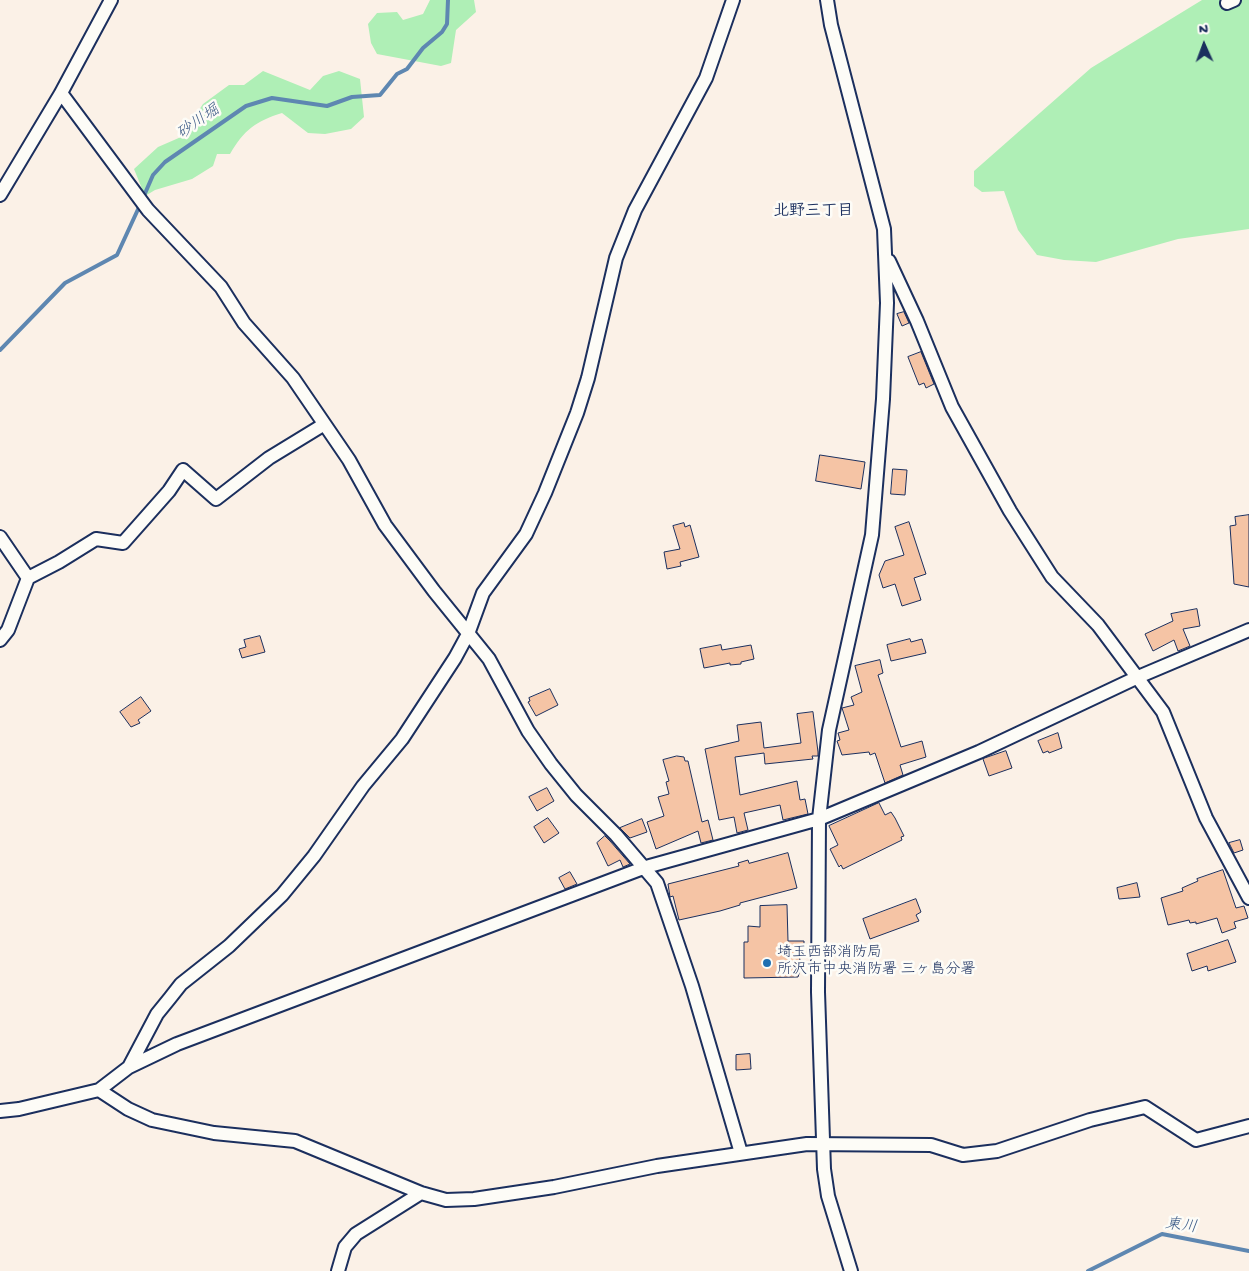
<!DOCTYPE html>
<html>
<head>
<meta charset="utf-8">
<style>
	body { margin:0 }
	#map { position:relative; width:1249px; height:1271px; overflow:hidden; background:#fbf1e7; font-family:"Gochi Hand",sans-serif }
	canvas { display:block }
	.north { position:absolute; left:1179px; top:20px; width:50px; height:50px; -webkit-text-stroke:4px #fdfcf7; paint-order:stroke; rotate:358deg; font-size:14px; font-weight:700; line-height:20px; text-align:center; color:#1b2f5e }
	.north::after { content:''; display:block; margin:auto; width:18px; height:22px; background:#1b2f5e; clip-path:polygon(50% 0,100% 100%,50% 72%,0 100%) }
</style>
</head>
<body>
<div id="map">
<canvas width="1249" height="1271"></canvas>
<div class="north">N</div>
</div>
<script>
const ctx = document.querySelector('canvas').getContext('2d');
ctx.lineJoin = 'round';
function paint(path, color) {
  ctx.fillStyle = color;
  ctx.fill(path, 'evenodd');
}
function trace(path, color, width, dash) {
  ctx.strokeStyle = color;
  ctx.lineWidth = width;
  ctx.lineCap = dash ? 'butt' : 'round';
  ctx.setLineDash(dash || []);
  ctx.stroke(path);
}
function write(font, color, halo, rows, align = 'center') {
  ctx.font = font + ' "Gochi Hand","Klee One",sans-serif';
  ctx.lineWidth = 5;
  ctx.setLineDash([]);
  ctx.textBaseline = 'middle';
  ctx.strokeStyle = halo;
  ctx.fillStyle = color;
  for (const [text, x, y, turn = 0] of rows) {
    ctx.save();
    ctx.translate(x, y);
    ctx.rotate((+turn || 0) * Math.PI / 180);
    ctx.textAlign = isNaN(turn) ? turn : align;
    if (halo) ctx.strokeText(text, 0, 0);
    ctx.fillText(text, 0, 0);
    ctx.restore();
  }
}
const green = new Path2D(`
	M430,0H474L476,12L456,30L451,63L441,66L377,54L371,43L368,24L377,13L397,12L403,20L423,14Z
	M1202,0H1249V229L1178,239L1096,262L1064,260L1037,255L1018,230L1004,191L982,192L974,186V171L1091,68Z
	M263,71L310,90L323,76L339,71L360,79L364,117L351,129L325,134L308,133L282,113C256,121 244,130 230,154H217L213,166L192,179L155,190L145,196L134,169L158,147L181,137L203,104L229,85H244Z`);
const stream = new Path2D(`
	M143,198L153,175L165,162L246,106L272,98L327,106L352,97L380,95L397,74L407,69L423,48L442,32L447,24L448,0
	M0,350L65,283L117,255L140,205
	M1088,1271L1162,1234L1249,1251`);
const building = new Path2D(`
	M904,312L909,323L902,326L897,314Z
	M921,352L934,384L926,388L924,383L919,385L908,357Z
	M820,455L865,462L861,489L816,481Z
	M893,469L907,470L905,495L891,494Z
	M1249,515V587L1234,584L1230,526L1236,525L1235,517Z
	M909,522L926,574L914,578L921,600L902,606L895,584L883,588L879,575L885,561L904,555L895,527Z
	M684,523L685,527L690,525L699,557L680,562L681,566L667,569L664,552L680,549L673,526Z
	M1197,609L1200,626L1183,629L1190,646L1178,651L1174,640L1153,651L1145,634L1173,621L1171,614Z
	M260,636L265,652L242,658L239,649L246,647L244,640Z
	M910,639L911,642L922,639L926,653L891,661L887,645Z
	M721,645L722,650L751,645L754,659L741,662V664L730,665V663L704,668L700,649Z
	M880,660L883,673L878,675L901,747L922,741L926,757L900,765L903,775L885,783L875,753L870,755L869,752L842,755L837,741L840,740L838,733L849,730L842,708L854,705L851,697L862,692L855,666Z
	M550,689L558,705L536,716L528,702L530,701L529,698Z
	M141,697L151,711L138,720L140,723L131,727L120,712Z
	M813,712L818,752V756H812L813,759L765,764L764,753L735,757L740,795L797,781L800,800L805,799L808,814L783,820L780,805L744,813L748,830L737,833L734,817L719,820L705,749L739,741L737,725L761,722L764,748L801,743L797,714Z
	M1058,733L1062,748L1049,753L1048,751L1043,753L1038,741Z
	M1006,751L1012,768L989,776L983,759Z
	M677,756L684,757L685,761H688L702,822L708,820L713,840L701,843L698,831L656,849L647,822L664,816L658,797L669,794L666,782L669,781L663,760Z
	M547,788L554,801L537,811L529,797Z
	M879,803L885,815L891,812L895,818L904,836L901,837L902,840L843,869L841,865L839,867L830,849L838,845L829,826Z
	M548,818L559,833L544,843L534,827Z
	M642,819L647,832L630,838L620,828Z
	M605,836L610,841L630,864L623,867L620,860L608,866L597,843Z
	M1240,840L1243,850L1234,853L1229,843Z
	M788,853L797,888L740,903V905L720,911L679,920L673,896L670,897L668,884L739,866L738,863L748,860L749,863Z
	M1223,870L1236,908L1244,906L1248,918L1234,922L1236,928L1222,933L1217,918L1196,924V922L1190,923L1189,920L1168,925L1161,898L1183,891L1182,888L1198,881L1197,879Z
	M570,872L577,884L565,889L559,878Z
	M1137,883L1140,897L1119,899L1117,888Z
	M916,899L921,912L916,915L919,921L870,939L863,919Z
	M787,905L788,941H804V955L799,954L801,967L798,977L744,978V942H748V926L760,927V906Z
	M1228,940L1236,962L1208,971L1207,966L1192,971L1187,954Z
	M750,1054L751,1069L736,1070V1055Z`);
const minor = new Path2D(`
	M827,0L831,25L884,229L887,303L883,399L872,535L829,730L819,819L818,992L824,1169L828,1196L851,1271
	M1227,3L1234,0
	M61,93L148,210L221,287L244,323L293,378L349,460L385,525L434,591L489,659L528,731L551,764L576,795L616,835L657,883L692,986L741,1153
	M0,195L61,93L111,0
	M889,261L917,321L952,407L1010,511L1052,577L1098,625L1163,712L1206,818L1249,898
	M0,537L28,578L8,630L0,640
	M28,578L59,562L96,539L123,543L169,491L183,470L216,499L269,458L323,425
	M129,1067L157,1014L170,998L181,984L229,946L282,895L314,856L363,786L402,739L455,658L468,634L483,593L526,534L545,493L577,413L588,378L616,258L635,210L706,78L733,0
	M99,1090L128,1109L152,1120L214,1133L295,1141L421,1193L446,1200L474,1199L554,1187L657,1166L807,1144L931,1145L963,1155L997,1151L1090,1120L1145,1107L1196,1140L1249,1126
	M0,1111L19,1109L99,1090L129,1067L177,1044L646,867L819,819L979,752L1138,677L1249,630
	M338,1271L345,1247L356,1234L421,1193`);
const markers = [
	[767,963,5,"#1f6fb2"]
];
const poiNames = [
	["埼玉西部消防局",777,954],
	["所沢市中央消防署 三ヶ島分署",777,971]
];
const waterNames = [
	["砂川堀",199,123,-35],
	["東川",1181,1227,7]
];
const neighbourhoodNames = [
	["北野三丁目",813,213]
];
paint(green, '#afefb6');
trace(stream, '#5e87b1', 4);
paint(building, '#f5c4a5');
trace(building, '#1b2f5e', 1);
trace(minor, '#1b2f5e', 16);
trace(minor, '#fdfcf7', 12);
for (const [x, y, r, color] of markers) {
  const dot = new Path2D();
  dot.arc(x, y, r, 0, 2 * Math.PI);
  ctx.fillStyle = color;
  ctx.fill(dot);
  trace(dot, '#fdfcf7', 2);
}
write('15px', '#1b2f5e', '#fdfcf7', poiNames, 'left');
write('italic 16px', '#3c5b87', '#fdfcf7', waterNames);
write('bold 16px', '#1b2f5e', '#fdfcf7', neighbourhoodNames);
</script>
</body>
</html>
